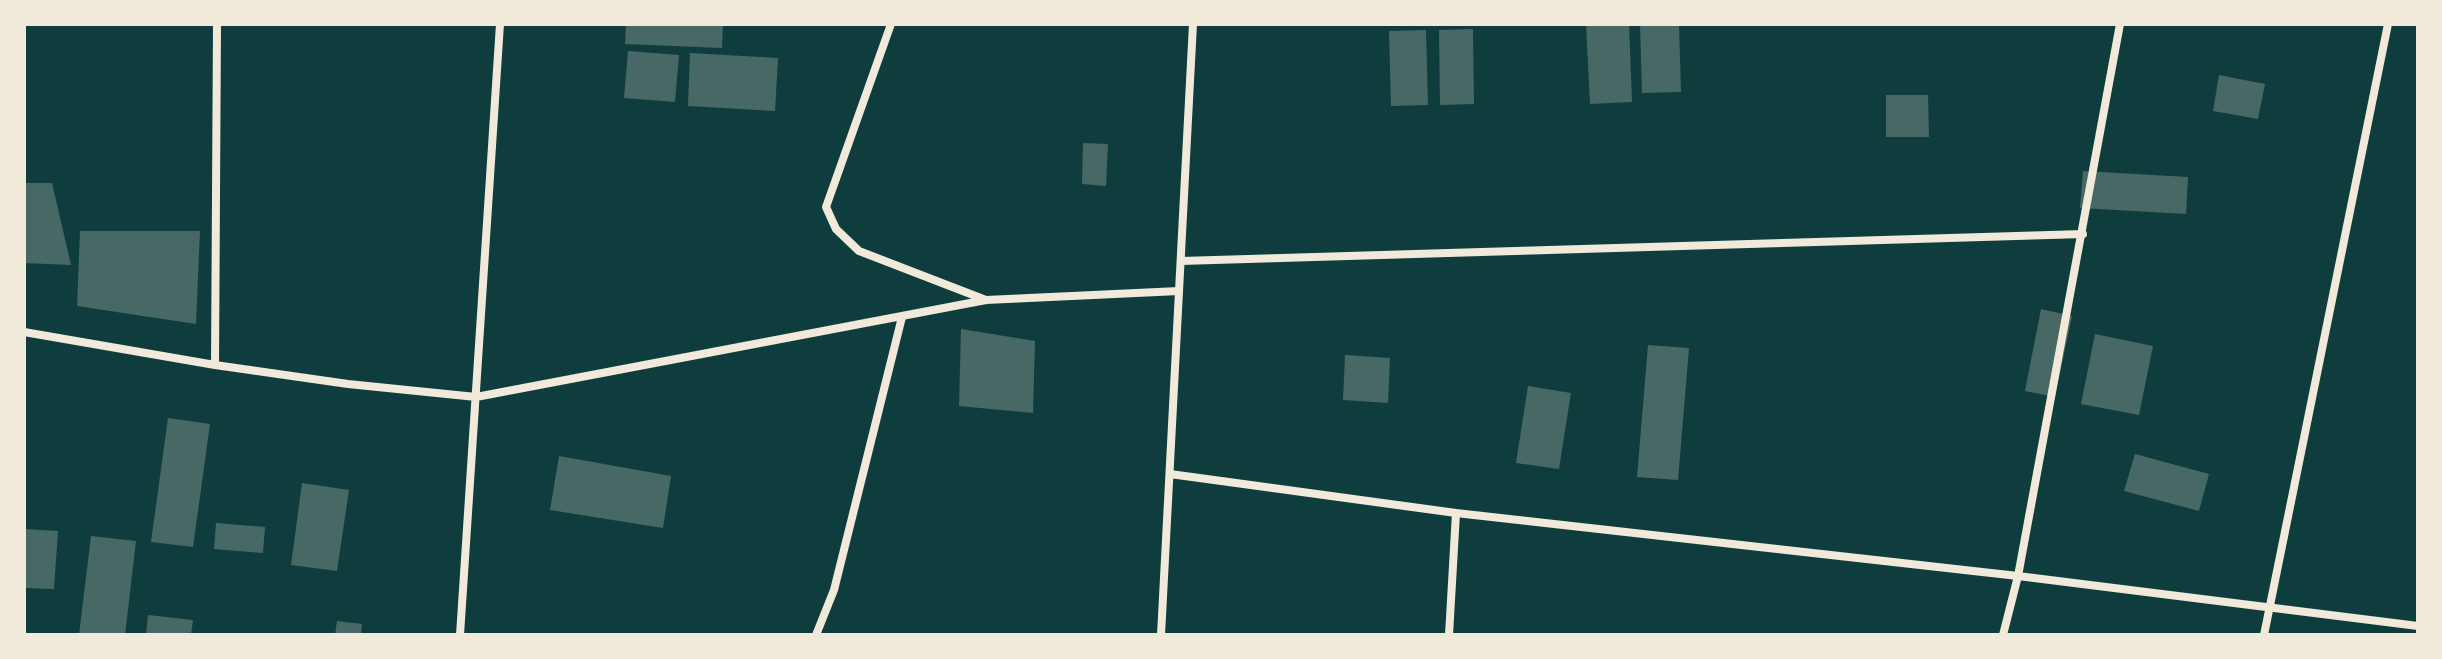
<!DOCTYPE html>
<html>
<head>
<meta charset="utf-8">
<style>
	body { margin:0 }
	#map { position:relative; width:2442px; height:659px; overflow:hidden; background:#0f3d3e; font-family:Quicksand,sans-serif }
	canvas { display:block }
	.frame { position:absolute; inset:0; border:26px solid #f1e9da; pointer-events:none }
</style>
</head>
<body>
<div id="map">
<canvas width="2442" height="659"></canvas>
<div class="frame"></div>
</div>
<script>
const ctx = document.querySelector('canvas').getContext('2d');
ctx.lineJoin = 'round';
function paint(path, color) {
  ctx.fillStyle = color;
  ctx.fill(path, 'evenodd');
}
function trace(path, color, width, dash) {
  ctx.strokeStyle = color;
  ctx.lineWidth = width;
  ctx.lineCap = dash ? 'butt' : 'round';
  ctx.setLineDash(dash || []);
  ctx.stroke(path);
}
const building = new Path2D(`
	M626,24H723L722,48L625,44Z
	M1586,24H1629L1632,102L1590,104Z
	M1640,24H1679L1681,92L1642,93Z
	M1473,29L1474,104L1440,105L1439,30Z
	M1426,30L1428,105L1391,106L1389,31Z
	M628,51L679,55L675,102L624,98Z
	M690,53L778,58L775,111L688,106Z
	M2219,75L2265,84L2258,119L2213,111Z
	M1886,95H1928L1929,137H1886Z
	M1083,143L1108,144L1106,186L1082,184Z
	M2083,171L2188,177L2186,214L2080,208Z
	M24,183H52L71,265L24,263Z
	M80,231H200L196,324L77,306Z
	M2041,309L2072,316L2055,397L2025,391Z
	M961,329L1035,341L1033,413L959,406Z
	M2095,334L2153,346L2139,415L2081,404Z
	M1648,345L1689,348L1678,480L1637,477Z
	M1345,355L1390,358L1388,403L1343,400Z
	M1528,386L1571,393L1559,469L1516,463Z
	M168,418L210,424L193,547L151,542Z
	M2135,454L2209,474L2199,511L2124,491Z
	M559,456L671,476L663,528L550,510Z
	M302,483L349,490L337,571L291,565Z
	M216,523L265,527L263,553L214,549Z
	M24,529L58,531L54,589L24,588Z
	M91,536L136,541L125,635H79Z
	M148,615L193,620L191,635H146Z
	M337,621L362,624L361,635H335Z`);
const minor = new Path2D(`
	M891,24L826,207L836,229L859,251L986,300
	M1181,261L2083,234
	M24,332L215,365L348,384L476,397L986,300L1179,291
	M215,365L217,24
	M1170,474L1456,513L2018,576L2418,626
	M460,635L500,24
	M816,635L834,590L902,317
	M1161,635L1193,24
	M1449,635L1456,513
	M2003,635L2018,576L2120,24
	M2264,635L2388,24`);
paint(building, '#486865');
trace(minor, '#f1e9da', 8);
</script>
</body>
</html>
